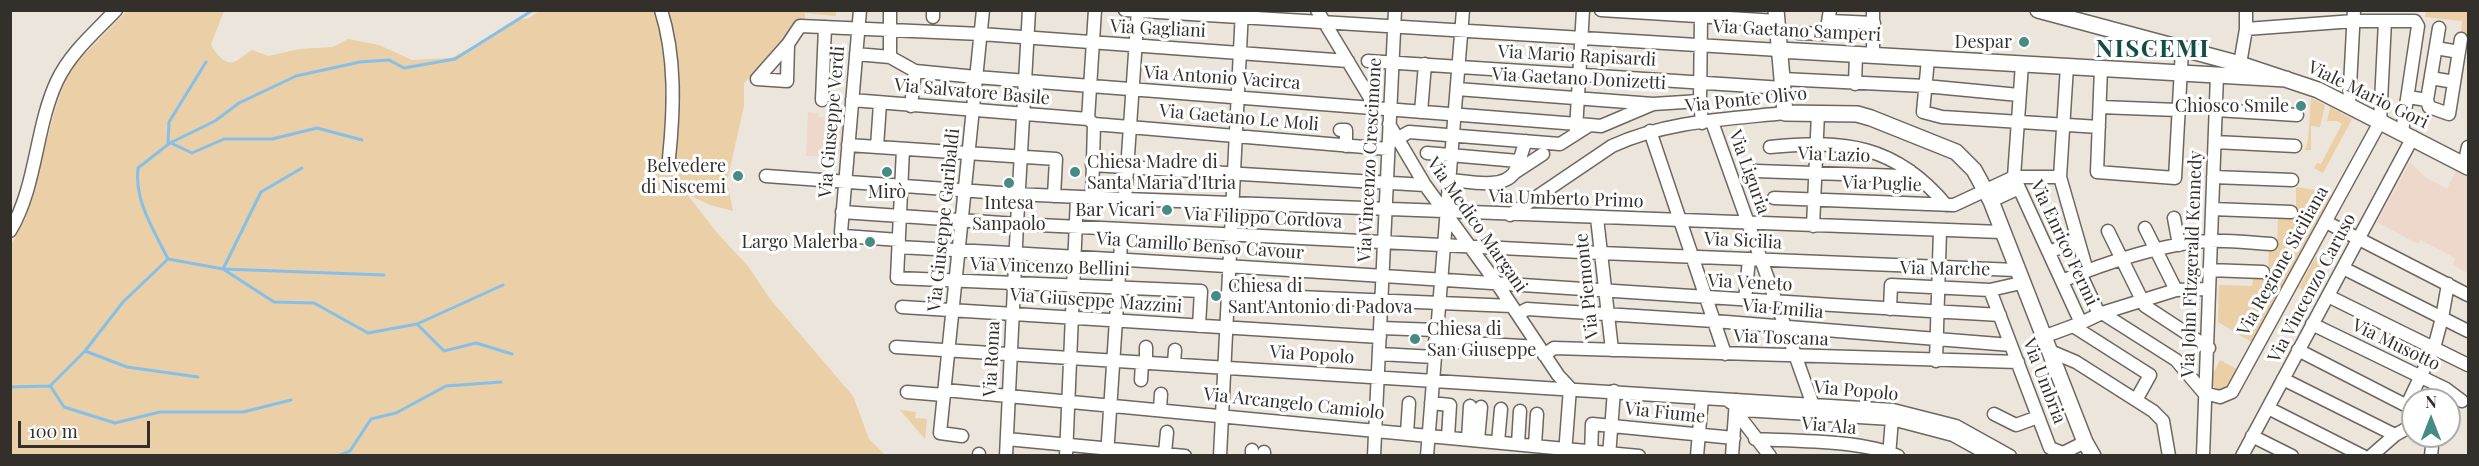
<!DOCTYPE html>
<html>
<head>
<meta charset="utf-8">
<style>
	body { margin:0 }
	#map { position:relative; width:2479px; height:466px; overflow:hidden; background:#ece5dc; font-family:"Playfair Display",serif }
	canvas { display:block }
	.frame { position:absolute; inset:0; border:12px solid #33302c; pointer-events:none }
	.north { position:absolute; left:2401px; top:388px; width:60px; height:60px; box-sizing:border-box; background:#fff; border:2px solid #adacab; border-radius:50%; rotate:0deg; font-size:16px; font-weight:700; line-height:24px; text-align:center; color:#33302c }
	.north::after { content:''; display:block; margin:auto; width:21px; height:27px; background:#478c82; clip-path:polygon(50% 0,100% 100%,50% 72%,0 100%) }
	.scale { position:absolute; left:18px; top:421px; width:132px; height:27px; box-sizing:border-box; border:3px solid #33302c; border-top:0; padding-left:8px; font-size:18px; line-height:21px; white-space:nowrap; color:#33302c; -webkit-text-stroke:4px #fff; paint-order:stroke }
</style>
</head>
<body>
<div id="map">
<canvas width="2479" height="466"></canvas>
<div class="frame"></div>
<div class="north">N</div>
<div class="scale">100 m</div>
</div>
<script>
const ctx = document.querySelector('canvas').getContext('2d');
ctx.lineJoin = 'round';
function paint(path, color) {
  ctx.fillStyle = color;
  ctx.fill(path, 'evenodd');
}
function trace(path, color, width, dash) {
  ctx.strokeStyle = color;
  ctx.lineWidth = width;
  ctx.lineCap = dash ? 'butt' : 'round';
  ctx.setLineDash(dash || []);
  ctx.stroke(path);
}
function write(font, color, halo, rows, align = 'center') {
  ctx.font = font + ' "Playfair Display",serif';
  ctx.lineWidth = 6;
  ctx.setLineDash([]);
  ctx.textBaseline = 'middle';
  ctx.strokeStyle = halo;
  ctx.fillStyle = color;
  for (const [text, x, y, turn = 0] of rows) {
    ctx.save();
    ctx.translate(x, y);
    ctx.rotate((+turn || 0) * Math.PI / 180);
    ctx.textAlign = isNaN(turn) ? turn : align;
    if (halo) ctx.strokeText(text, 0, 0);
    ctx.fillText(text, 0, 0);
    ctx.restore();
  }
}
const education = new Path2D(`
	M808,112L818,113L819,117L844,118L843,157L806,156Z
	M2410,162L2425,177L2447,189L2456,171L2468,177V273L2453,265L2455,258L2421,240L2418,244L2377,222Z`);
const green = new Path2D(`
	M127,11H224L211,44C213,50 215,51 219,56C232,70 239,58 252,50L268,56L300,49L333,47L348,39L379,45L412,60L451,58L476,45L513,21L529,18L539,11H658L666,49L669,119L667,165L676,172V123L665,11H836V16L805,13V21H798L780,44L744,83V106L727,181L733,211L710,205L687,194L719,235L748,266L770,299L853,396L869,439L885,455H11L10,247L26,217L56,106L65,82L76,63Z
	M2426,11H2468V41H2466L2467,34L2461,33L2462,21L2425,17Z
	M2311,98L2325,105L2320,127L2311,126V150H2305L2308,140Z
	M2330,107L2352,119L2323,173L2314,168L2317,163L2321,164L2342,124L2337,121H2327Z
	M2296,187L2316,190L2333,198L2253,343L2218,322L2219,285L2252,286L2253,278H2268L2269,249H2277L2278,218L2296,219Z
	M2316,256L2325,261L2308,293L2299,288Z
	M2220,360L2239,370L2229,390L2222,391L2208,384Z
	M900,410L916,412L915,418L927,419L925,439Z`);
const stream = new Path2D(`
	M171,143L192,153L224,139H272L317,128L362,140
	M168,145L169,122L206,62
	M302,168L261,192L223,269L274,302L314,303L368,333L417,324L503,285
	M168,259L223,269L384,275
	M417,324L444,351L476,343L512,354
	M85,351L127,367L198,377
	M10,387L50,386L85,351L123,302L168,259C154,230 134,201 138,168L170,143L215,121L239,103L296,76L360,62L389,60L404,68L455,59L533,10
	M51,387L64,407L115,423L160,412H243L291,400
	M338,456L350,451L371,419L396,413L446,386L501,382`);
const minor = new Path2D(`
	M661,10C676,57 674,110 669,158
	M860,10L841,232L844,236L899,240
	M890,10V57
	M1029,10L1017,224L1122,229
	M1125,10L1779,50
	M1317,10L1370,98V108
	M1601,10L1777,21
	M1873,10V55
	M933,17V10
	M1830,21L1874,23
	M2246,29L2354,21H2415L2418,26L2402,132
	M1798,33L1826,34L1830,10
	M2436,48L2459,52
	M856,54L890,57L915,71L976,77L1590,125L1601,126L1653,104
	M1928,59L1923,112L1942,117L2099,127
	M1368,61L1783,88
	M2022,64L2014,177L2081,323
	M2240,64L2246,29V10
	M2067,66L2060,177L2087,271
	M2101,68L2097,172L2175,178L2182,49
	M2431,78L2454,82
	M757,79L788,44L800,26L981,34L1348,61
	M757,79L787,81L788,44
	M1782,79L1925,86L2019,95
	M1855,84L1856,55
	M1457,89L1653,104L1700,101
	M2408,97L2427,100L2439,28
	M822,100L825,27
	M852,100L1088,119
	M2427,100L2429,107L2449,114L2461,39
	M2349,105L2354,10
	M911,106L915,71
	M2100,107L2178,110
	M2216,110L2297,115
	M1421,112L1425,64
	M1088,119L1094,124L1388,149
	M1088,119L1095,10
	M1712,122L1813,405
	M1702,123L1700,101L1701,17L1703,11
	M1389,124L1425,185L1498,285L1558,375L1570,388
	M1340,130H1346V146
	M1576,130L1583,10
	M1650,131L1725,354
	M1393,141L1409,132L1560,144L1590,125
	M2215,142L2295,146
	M848,145L1056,159L1054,196
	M877,147L880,103
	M1770,147C1844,139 1896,145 1946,205
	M903,149L897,278L1201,291L1199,326
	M1427,153L1518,161
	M1092,165L1425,185
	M2464,165L2468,147
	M1756,171L1901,176L1910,171
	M1514,173L1543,154
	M766,176L1015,194L1125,199L2001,232
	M2213,177L2292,180
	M1449,180C1467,181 1502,190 1514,173C1519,165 1522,150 1526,141
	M1092,198L1094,124
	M1774,198L1954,205L2014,177H2060
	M1125,199L1138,10
	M1991,201L2019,188
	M2212,209L2291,212
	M842,212L1017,224L1006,456
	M1510,215L1612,146C1666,121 1728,119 1785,113
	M1597,218L1612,350
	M2174,218L2179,245
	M2326,222L2468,295
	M1813,226L1818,113
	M2145,228L2176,290
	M10,231C37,186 35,128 57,81C70,53 95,32 116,10
	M2108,231L2145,306L2209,348
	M899,247C1266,266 1633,294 2000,315
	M2049,252L2077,241
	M2343,268L2468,331
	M2209,270L2263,272
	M2080,273L2099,314
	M2062,281C2104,263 2165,243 2210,241C2230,240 2251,243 2271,244
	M1990,290L2050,448L2063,453L2085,442
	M1227,294L1512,306
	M2328,296L2468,365
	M1745,300L1749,259
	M902,307L1380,337
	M1890,309L1891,285L1990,290L2021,283
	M2102,313L2176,360L2204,393L2220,397L2232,392L2380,122L2385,21
	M1518,314L1527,309L1714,321L2011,345
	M2312,324L2446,389L2462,401
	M2073,326L2150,375L2136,400
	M1381,328L1436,330
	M2043,337L2081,323L2102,313L2176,290L2209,289
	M1435,341L1539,347
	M896,347L1893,410L1956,426L2010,456
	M2298,350L2413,409
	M2050,351L2076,362L2153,411L2163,421L2169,456
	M1380,354L1434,357
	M1544,355L1554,348L2018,362
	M1936,361L1940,230
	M1146,362V347
	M1174,364L1175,350
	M2283,379L2395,435
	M1141,380L1142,362
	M945,390L1639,456
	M907,392L944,395
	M1730,402L1743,410L1892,419L1953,435L1991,456
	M1431,403L1450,405L1448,437
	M2407,405L2434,348L2442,318L2448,284
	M2268,408L2363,456
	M1160,409L1161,394
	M1736,412L1770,456
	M1994,414L2016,425L2038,417
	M1407,433L1409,403
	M962,436L940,433L983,10
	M2252,436L2292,456
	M1007,439L1185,456
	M1468,439L1470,406
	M1755,439C1795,441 1862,440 1898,456
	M1478,440L1481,407
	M1498,442L1501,409
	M1518,444L1520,411
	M1535,445L1537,414
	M1165,453L1167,432
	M1565,454L1570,388
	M979,456V454
	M1066,456L1077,197
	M1107,456L1122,229L1601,253L2016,270
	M1220,456L1242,10
	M1252,456V450
	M1264,456V452
	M1374,456L1395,10
	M1427,456L1463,10
	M1591,456L1592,424L1734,438
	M1609,456L1614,391
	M1697,456L1702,398
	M1732,456L1736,400
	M1889,456L1892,419
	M2203,456L2217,75
	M2242,456L2413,137
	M2371,456L2395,435L2413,425
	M2431,456L2433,436`);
const major = new Path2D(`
	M1776,10L1785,113L1857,114L1871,118L1956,152L1974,170L1991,201L2085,442L2093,456
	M2038,10L2240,64L2318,90L2468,167
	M1779,50L2286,79`);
const markers = [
	[2024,42,6,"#478c82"],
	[2301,106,6,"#478c82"],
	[887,172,6,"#478c82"],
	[1075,172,6,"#478c82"],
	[738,176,6,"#478c82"],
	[1009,183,6,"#478c82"],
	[1167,210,6,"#478c82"],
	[870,242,6,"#478c82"],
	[1216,296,6,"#478c82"],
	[1415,339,6,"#478c82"]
];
const streetNames = [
	["Via Gagliani",1158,29,3],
	["Via Gaetano Samperi",1797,31,3],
	["Via Mario Rapisardi",1577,56,3],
	["Via Antonio Vacirca",1222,78,4],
	["Via Gaetano Donizetti",1579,79,3],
	["Via Salvatore Basile",972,92,5],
	["Viale Mario Gori",2368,95,26],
	["Via Ponte Olivo",1746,100,-6],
	["Via Gaetano Le Moli",1239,118,5],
	["Via Giuseppe Verdi",832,122,-85],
	["Via Lazio",1834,155,2],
	["Via Vincenzo Crescimone",1370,160,-87],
	["Via Liguria",1749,172,70],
	["Via Puglie",1882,184,2],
	["Via Umberto Primo",1566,199,2],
	["Via Filippo Cordova",1263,218,3],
	["Via Giuseppe Garibaldi",944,220,-84],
	["Via Medico Margani",1477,225,55],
	["Via Sicilia",1743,241,3],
	["Via Enrico Fermi",2064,243,65],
	["Via Camillo Benso Cavour",1200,246,4],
	["Via Regione Siciliana",2283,261,-61],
	["Via John Fitzgerald Kennedy",2192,264,-88],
	["Via Vincenzo Bellini",1050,267,2],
	["Via Marche",1945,269,1],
	["Via Veneto",1750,283,3],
	["Via Piemonte",1587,286,-96],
	["Via Vincenzo Caruso",2312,288,-62],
	["Via Giuseppe Mazzini",1096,301,4],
	["Via Emilia",1783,309,5],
	["Via Toscana",1781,338,2],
	["Via Musotto",2396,345,26],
	["Via Popolo",1312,355,4],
	["Via Roma",992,359,-87],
	["Via Umbria",2044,381,69],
	["Via Popolo",1856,391,5],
	["Via Arcangelo Camiolo",1294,404,6],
	["Via Fiume",1665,413,6],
	["Via Ala",1829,426,5]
];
const poiNames = [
	["Despar",2012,42],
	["Chiosco Smile",2289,106],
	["Chiesa Madre di",1087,162,"left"],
	["Santa Maria d'Itria",1087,183,"left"],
	["Belvedere",726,166],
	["di Niscemi",726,187],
	["Mirò",887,192,"center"],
	["Intesa",1009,203,"center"],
	["Sanpaolo",1009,224,"center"],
	["Bar Vicari",1155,210],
	["Largo Malerba",858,242],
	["Chiesa di",1228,286,"left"],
	["Sant'Antonio di Padova",1228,307,"left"],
	["Chiesa di",1427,329,"left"],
	["San Giuseppe",1427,350,"left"]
];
const districtNames = [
	["NISCEMI",2153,50]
];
paint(education, '#eed7cb');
paint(green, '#eacfa7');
trace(stream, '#86c0e8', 3);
trace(minor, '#6d675f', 15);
trace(major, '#6d675f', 18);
trace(minor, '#fff', 12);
trace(major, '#fff', 15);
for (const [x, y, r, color] of markers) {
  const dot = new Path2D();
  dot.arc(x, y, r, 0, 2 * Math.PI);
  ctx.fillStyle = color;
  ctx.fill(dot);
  trace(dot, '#fff', 2);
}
write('18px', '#33302c', '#fff', streetNames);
write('18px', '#33302c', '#fff', poiNames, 'right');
ctx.letterSpacing = '1.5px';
write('bold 24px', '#134e46', '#fff', districtNames);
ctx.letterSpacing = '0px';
</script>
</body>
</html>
